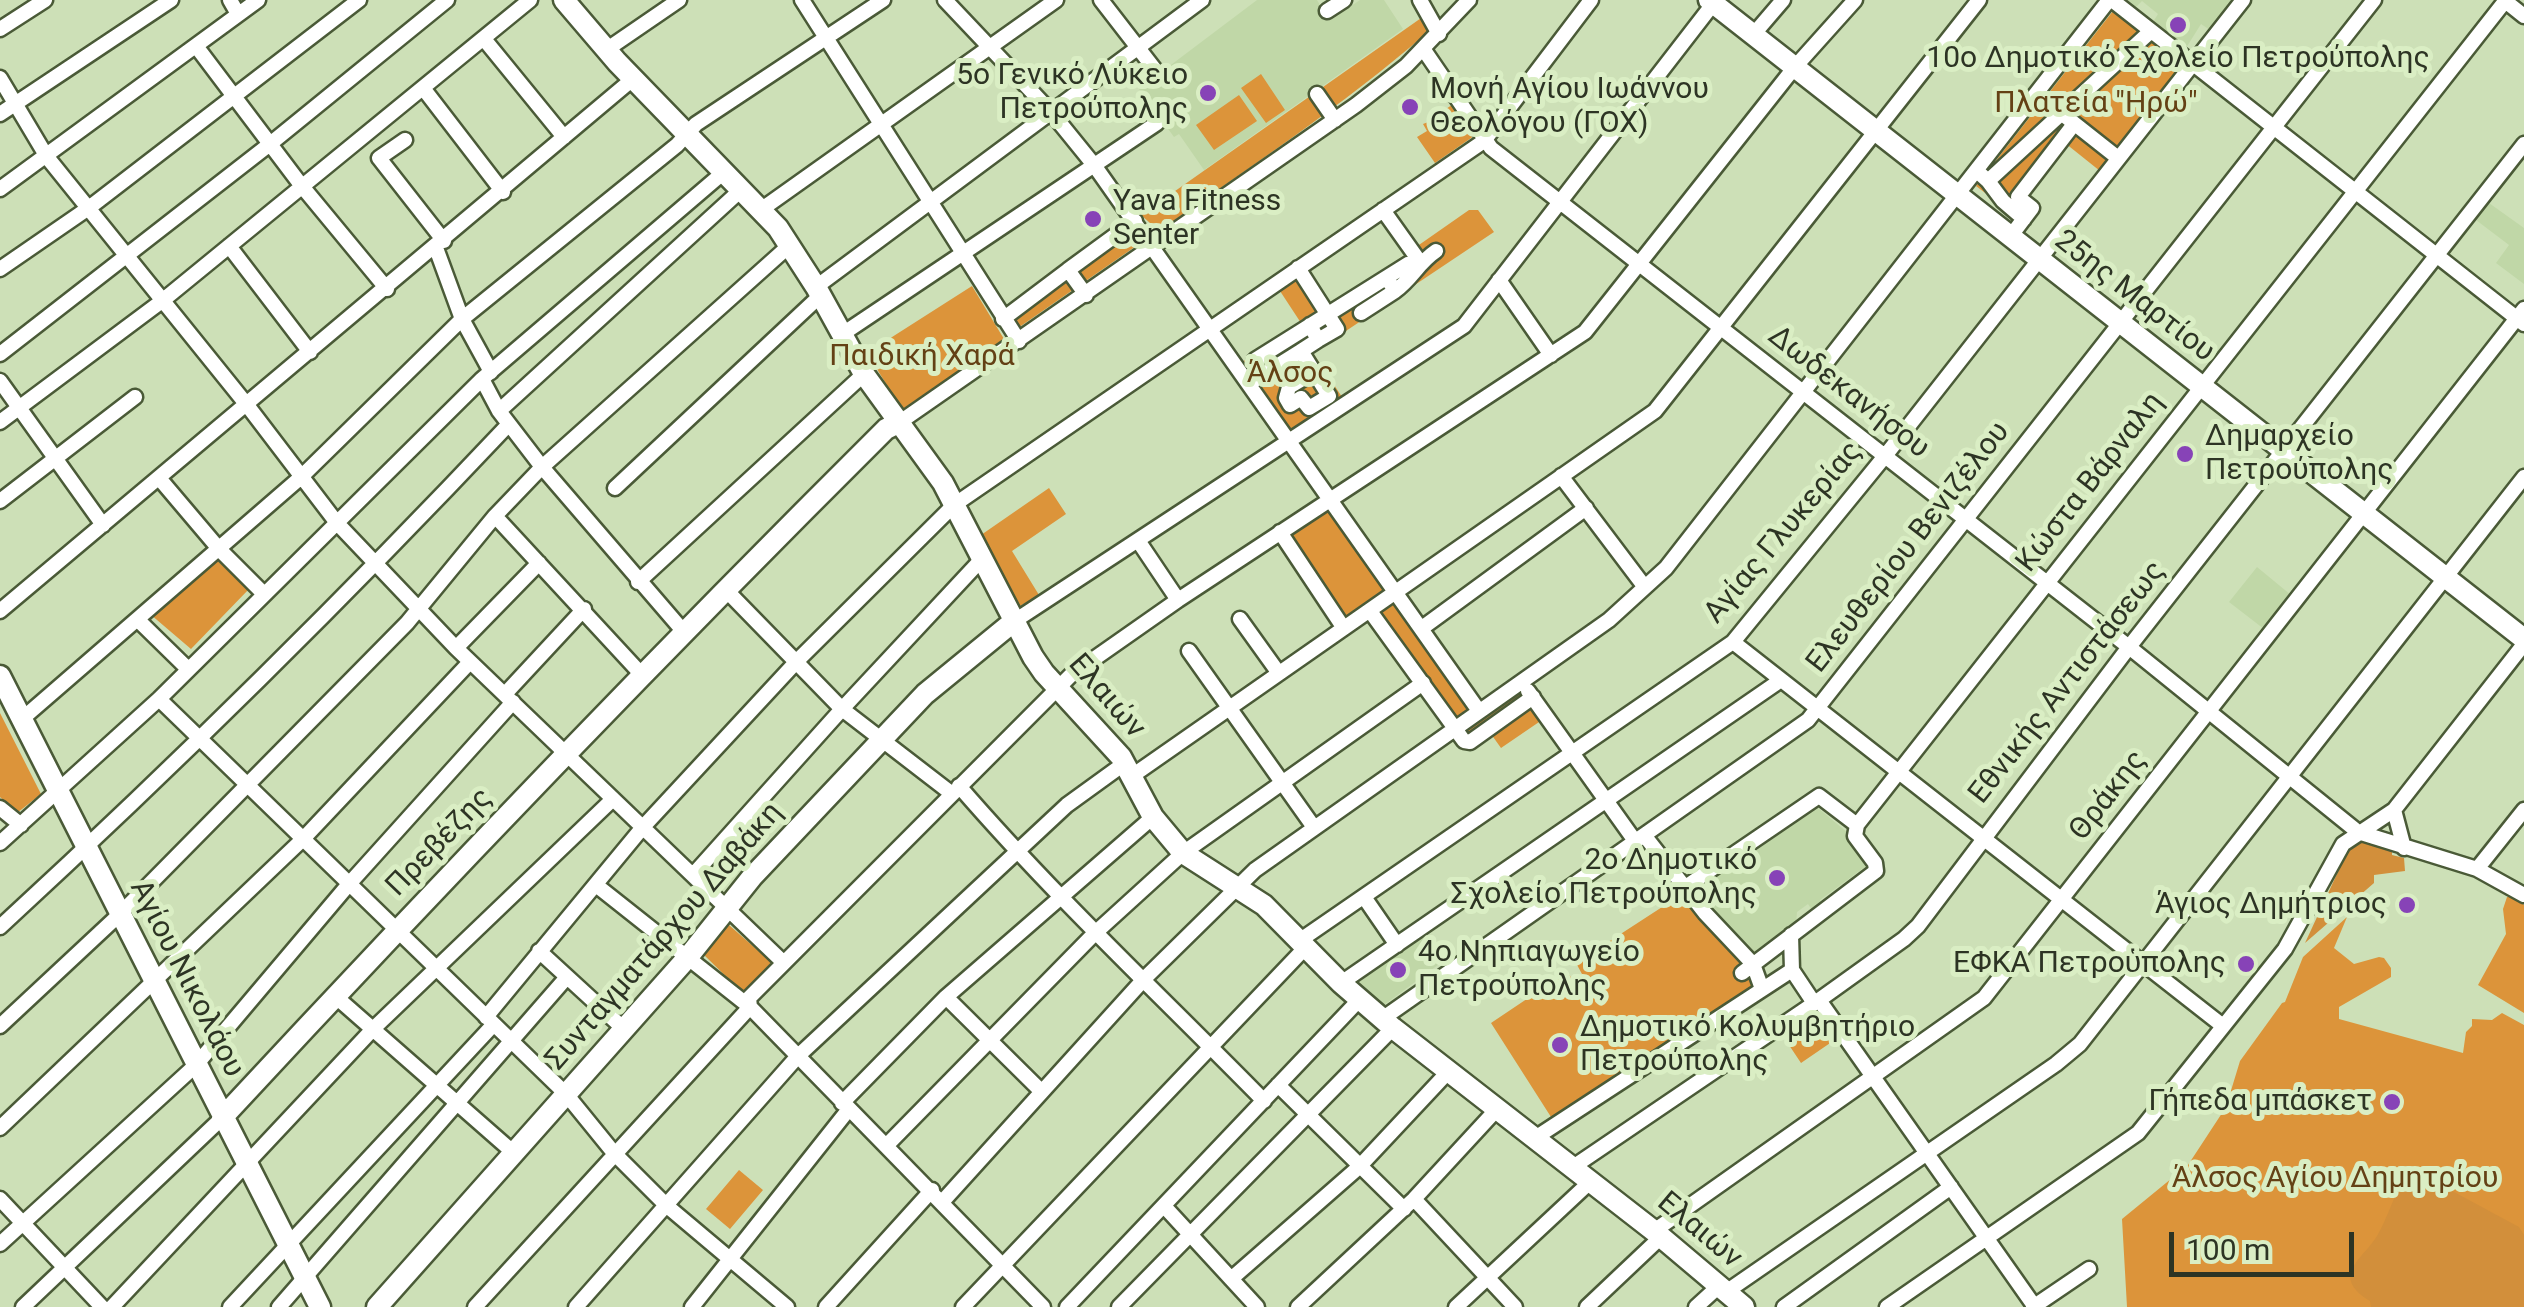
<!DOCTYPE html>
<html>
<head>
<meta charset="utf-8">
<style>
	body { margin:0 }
	#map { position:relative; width:2524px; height:1307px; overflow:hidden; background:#cde0b7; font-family:Roboto,sans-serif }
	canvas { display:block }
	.scale { position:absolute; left:2169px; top:1232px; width:185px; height:45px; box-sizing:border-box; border:5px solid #2d3424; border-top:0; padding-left:12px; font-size:30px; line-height:35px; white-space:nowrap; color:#2d3424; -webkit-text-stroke:8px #daeec4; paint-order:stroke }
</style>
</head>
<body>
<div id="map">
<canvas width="2524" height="1307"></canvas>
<div class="scale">100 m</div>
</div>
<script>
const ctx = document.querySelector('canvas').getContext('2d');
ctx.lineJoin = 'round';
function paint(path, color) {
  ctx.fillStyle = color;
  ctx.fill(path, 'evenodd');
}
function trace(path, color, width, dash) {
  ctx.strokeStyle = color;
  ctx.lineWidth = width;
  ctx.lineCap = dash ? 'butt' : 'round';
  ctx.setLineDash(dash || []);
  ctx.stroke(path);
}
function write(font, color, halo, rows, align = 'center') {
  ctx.font = font + ' Roboto,sans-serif';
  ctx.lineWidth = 10;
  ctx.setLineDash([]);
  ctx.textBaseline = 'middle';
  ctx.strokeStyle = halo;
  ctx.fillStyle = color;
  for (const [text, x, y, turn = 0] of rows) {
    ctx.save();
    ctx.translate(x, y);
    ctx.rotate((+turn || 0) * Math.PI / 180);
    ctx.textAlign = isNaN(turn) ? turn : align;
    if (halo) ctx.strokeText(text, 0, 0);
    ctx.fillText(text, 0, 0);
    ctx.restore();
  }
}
const built = new Path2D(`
	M1257,0H1317L1329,21L1360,0H1384L1403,29L1204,170L1179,134L1174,137L1139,89Z
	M2125,0H2234L2210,30L2201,24L2186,48L2153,22L2158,14L2142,1L2135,8Z
	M2489,203L2524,228V284L2496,263L2509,245L2476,220Z
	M2257,567L2291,595L2264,629L2229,602Z
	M1812,803L1848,833L1869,864L1820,900L1821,903L1812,910L1808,904L1797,912L1796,925L1754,957L1691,887Z
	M1422,934L1442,962L1384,1005L1353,978Z`);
const green = new Path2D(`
	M2113,11L2182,65L2100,171L2065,143L2023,196L2025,223L1976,186Z
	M1424,16L1429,27L1427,33C1342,106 1250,167 1159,231L1141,215Z
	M1261,74L1285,110L1266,123L1241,88Z
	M1239,95L1257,121L1214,150L1196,125Z
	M1453,104L1474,136L1435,163L1417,137L1427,131L1423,124L1444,116L1442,112Z
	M1469,210H1478L1494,232L1313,353L1342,397L1291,430L1244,361L1301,323L1280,291L1307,273L1330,305L1405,255L1381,222L1393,214L1416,247Z
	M1127,221L1141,242L1139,244L1018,328L1006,311Z
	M972,286L1004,339L905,409L901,408L867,353Z
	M1049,488L1066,514L1012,551L1039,595L1020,606L981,535Z
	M1330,509L1385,590L1342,619L1287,538Z
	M218,561L249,589L191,649L150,614Z
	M1394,601L1472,707L1454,719L1378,613Z
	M1519,689L1542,720L1501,748L1486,727L1469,739L1463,729Z
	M0,713L41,794L17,813L0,797Z
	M2507,897H2516L2524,905V1013L2478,985L2506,934L2503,909Z
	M1676,898L1683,900L1754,977L1750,990L1551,1117L1491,1023L1567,972L1573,980L1582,974L1576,963Z
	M2347,917L2334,948L2354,964L2379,957L2384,958L2391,968V977L2339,1007V1019L2463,1053L2466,1032L2472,1026V1019L2492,1020L2502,1013L2524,1025V1307H2127L2122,1219L2188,1165L2226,1107L2240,1061L2282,1003L2285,1002L2303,957Z
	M723,924L729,925L771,962L770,968L744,994L703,954Z
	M1816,1009L1836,1039L1801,1063L1781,1033Z
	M739,1170L763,1190L730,1229L706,1209Z`);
const forest = new Path2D(`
	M2360,842L2392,849V855L2404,858L2405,871L2374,875V883L2305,943L2349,848Z
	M2417,1172L2519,1227L2524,1235V1307H2371L2370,1301C2329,1276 2363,1259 2377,1236C2388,1217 2394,1195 2405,1176Z`);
const street = new Path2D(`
	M230,0L238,14
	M802,0L1019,341
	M945,0L1051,112L1094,165L1479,711
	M1101,0L1156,71
	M1420,0L1439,34
	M2112,0L2524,324
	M2504,0L2524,16
	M1327,11L1344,0
	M0,29L45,0
	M1753,35L1783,0
	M484,39L564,137
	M196,46L301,185L387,289
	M606,50L679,0
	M1424,50L1491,148L2129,647L2358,832L2477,869L2524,895
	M0,78L47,157L247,405L337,523L456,648L784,963
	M423,88L503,192
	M1317,94L1335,120
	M2037,94L2118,158
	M0,114L171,0
	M405,140L379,158L444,241
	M1977,171L1988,181L2151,31
	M1988,181L2003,201L2024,219
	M0,189L258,0
	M762,209L1056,0
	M2010,237L2032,208L2018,197L2074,124
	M229,246L310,352
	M436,248L462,319L491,372
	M1298,268L1337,329L1318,340
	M0,269L90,207L359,0
	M1068,270L1135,221
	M1499,280L1551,355
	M816,287L1202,0
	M1395,291C1412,279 1418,263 1436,251
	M1361,313L1395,291L1390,283
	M1003,319L1068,270L1086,295
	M1310,325L1318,340L1301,351L1314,372L1289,387L1286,398L1290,405L1301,398L1309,408L1329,396L1314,372
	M841,335L1157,123
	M0,354L270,144L447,0
	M1255,360L1408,264L1420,262L1383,210
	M482,379L499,411L542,467L684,632
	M0,381L103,525
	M1250,383L1301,351
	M499,411L742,189
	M0,422L162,301L530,0
	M900,422L1356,105L1406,66L1469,0
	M1561,476L1644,586
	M159,478L220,550L264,594
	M615,488L821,295
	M0,501L135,397
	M495,516L643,676
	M1280,532L1343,627
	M1139,542L1178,600
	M638,582L864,374
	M725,589L842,709L951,793
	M0,611L634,78
	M1370,611L1464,741L1470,742L1533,697
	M1240,619L1278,672
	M138,620L187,668
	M1013,622L1464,326L1713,4
	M1422,628L1586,508
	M1733,642L2223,1026
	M456,648L539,563
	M1189,651L1313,826
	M1528,691L1635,841
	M505,694L584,609
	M159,699L566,1094L614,1153L667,1206L787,1307
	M22,719L300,478L462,319L677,145L696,124L883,0
	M1132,776L1655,411L1979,0
	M959,786C1055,897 1161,996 1264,1101
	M0,808L21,825
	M2394,810L2404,848
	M1644,835L1705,913L1753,964L1762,989
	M0,843L159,699L482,379L724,172
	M2477,869L2524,810
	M693,875L842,709L981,560
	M596,885L750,1007L1043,1307
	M1684,888L1819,796L1857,825
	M1364,897L1397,945
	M0,927C176,765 345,598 509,424
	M1791,935L1792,970L1814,1003
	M1299,941L1733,642L1885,456L2243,0
	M539,951L624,1029
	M1742,973L1876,871L1875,863L1855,836L1857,825L2506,0
	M1341,983L1781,680
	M335,996L514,1153
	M946,997L1041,1091
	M1819,1000L2035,1307
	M486,1017L643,827L798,660L954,505L1484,141L1591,0
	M1382,1019L1808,720L2374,0
	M0,1026L120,914L407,623L495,516L542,467L790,245
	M1278,1085L1404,1209
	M842,1103L946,997L1153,817
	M0,1128L303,839L470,662
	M1535,1138L1792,970
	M887,1145L1094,934L1183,853L1423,683
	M1573,1167L1819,1000L1904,939L1918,926L2129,647L2524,144
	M0,1199L102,1307
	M1414,1199L1515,1307
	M943,1201L1145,978L1255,870L1609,620L1666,568L2109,0
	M1164,1206L1257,1307
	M1654,1231L1984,998L2524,309
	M0,1244L196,1065L349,884L513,702
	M1231,1279L1359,1167L1448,1072
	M1726,1292L2056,1064L2080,1044L2524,477
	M23,1307L222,1118
	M112,1307L373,1029L613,799
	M230,1307L494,1024
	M279,1307L567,977
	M475,1307L750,1007L749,998L1071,675L1178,600L1585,332L1794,68L1855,0
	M576,1307L798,1056L1067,805L1125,763
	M692,1307L849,1109
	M826,1307L932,1190
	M963,1307L1305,948
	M1067,1307L1360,999
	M1119,1307L1393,1028
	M1298,1307L1414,1199L1498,1108
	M1456,1307L1590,1182
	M1587,1307L1661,1237
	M1696,1307L1719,1286
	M1784,1307L1951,1187
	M1887,1307L2138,1133L2285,949L2343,844L2394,810L2524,644
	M2033,1307L2089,1269`);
const secondary = new Path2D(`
	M564,0L617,62L778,228L816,287L864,374L943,483L1033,657L1044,673L1121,757L1153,817L1183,853L1264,905L1341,983L1393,1028L1654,1231L1744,1307
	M1709,0L2524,639
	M0,676L320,1307
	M222,1118C439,884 660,654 886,429L900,422
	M377,1307L688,957L752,877L925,694L1013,622`);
const markers = [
	[2178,25,10,"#8743b7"],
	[1208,93,10,"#8743b7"],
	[1410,107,10,"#8743b7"],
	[1093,219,10,"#8743b7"],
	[2185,454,10,"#8743b7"],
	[1777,878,10,"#8743b7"],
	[2407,905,10,"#8743b7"],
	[2246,964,10,"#8743b7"],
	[1398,970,10,"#8743b7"],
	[1560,1045,10,"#8743b7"],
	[2392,1102,10,"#8743b7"]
];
const poiNames = [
	["10ο Δημοτικό Σχολείο Πετρούπολης",2178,59,"center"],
	["5ο Γενικό Λύκειο",1188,76],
	["Πετρούπολης",1188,110],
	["Μονή Αγίου Ιωάννου",1430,90,"left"],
	["Θεολόγου (ΓΟΧ)",1430,124,"left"],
	["Yava Fitness",1113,202,"left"],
	["Senter",1113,236,"left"],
	["Δημαρχείο",2205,437,"left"],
	["Πετρούπολης",2205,471,"left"],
	["2ο Δημοτικό",1757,861],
	["Σχολείο Πετρούπολης",1757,895],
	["Άγιος Δημήτριος",2387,905],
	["4ο Νηπιαγωγείο",1418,953,"left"],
	["Πετρούπολης",1418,987,"left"],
	["ΕΦΚΑ Πετροὑπολης",2226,964],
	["Δημοτικό Κολυμβητήριο",1580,1028,"left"],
	["Πετρούπολης",1580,1062,"left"],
	["Γήπεδα μπάσκετ",2372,1102]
];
const parkNames = [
	["Πλατεία \"Ηρώ\"",2096,104],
	["Παιδική Χαρά",922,357],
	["Άλσος",1290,374],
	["Άλσος Αγίου Δημητρίου",2335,1179]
];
const streetNames = [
	["25ης Μαρτίου",2134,297,38],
	["Δωδεκανήσου",1848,393,38],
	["Κώστα Βάρναλη",2091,483,-52],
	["Αγίας Γλυκερίας",1784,533,-50],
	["Ελευθερίου Βενιζέλου",1909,548,-52],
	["Εθνικής Αντιστάσεως",2068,683,-52],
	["Ελαιών",1106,697,49],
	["Θράκης",2109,796,-52],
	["Πρεβέζης",440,843,-46],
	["Συνταγματάρχου Δαβάκη",665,937,-49],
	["Αγίου Νικολάου",186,979,63],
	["Ελαιών",1699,1231,40]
];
paint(built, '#c0d7a7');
paint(green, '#dc943a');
paint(forest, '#d28f3b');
trace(street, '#4a5a37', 19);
trace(secondary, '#4a5a37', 25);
trace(street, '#fff', 14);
trace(secondary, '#fff', 20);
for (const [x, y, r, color] of markers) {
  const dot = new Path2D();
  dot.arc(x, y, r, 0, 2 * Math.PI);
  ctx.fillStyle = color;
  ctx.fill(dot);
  trace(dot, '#daeec4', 4);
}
write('30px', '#2d3424', '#daeec4', poiNames, 'right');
write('30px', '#644115', '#daeec4', parkNames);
write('30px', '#2d3424', '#daeec4', streetNames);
</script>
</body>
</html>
